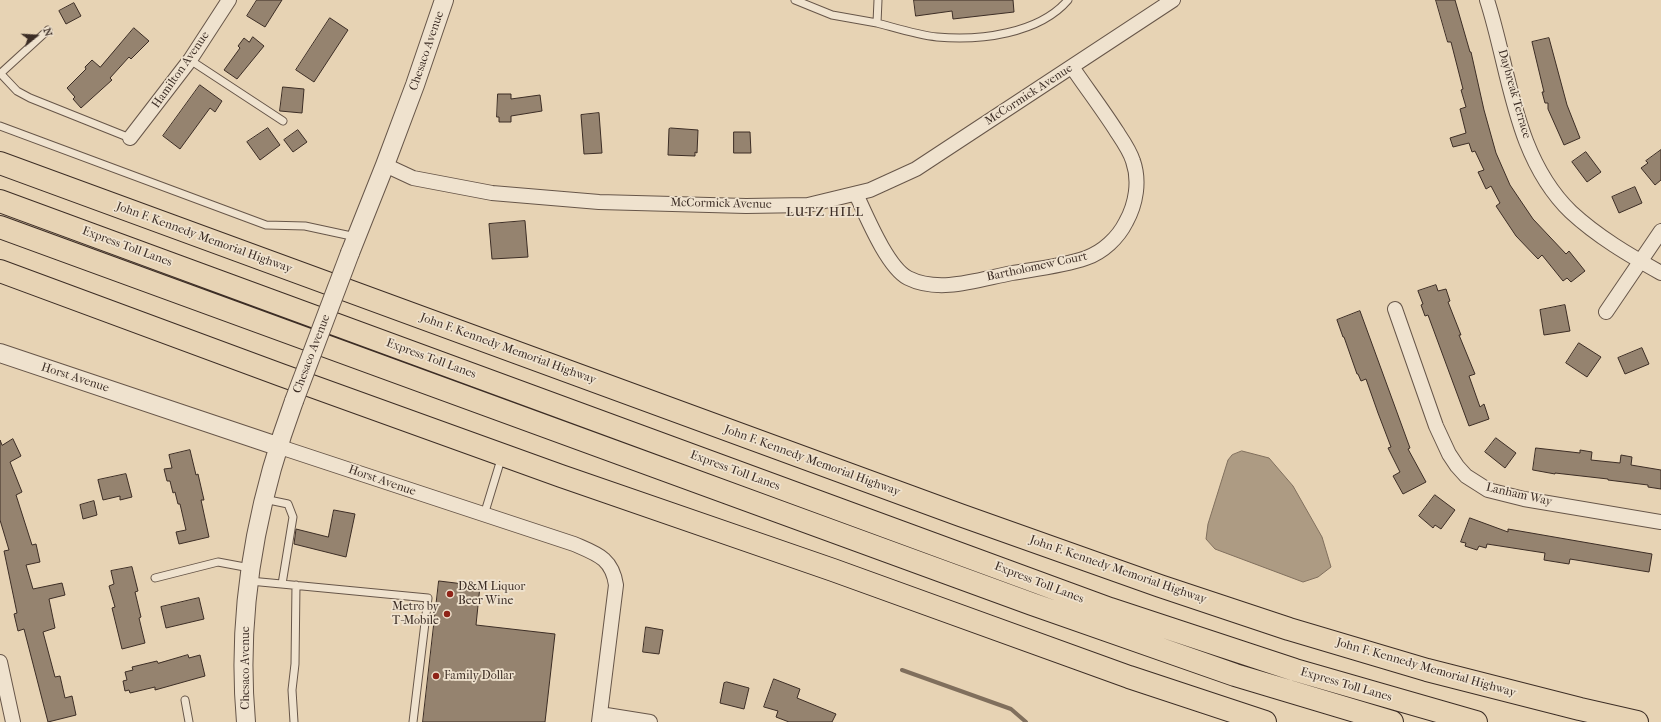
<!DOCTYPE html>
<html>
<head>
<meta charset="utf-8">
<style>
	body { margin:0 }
	#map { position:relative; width:1661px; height:722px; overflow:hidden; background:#e7d3b4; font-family:"IM FELL French Canon",serif }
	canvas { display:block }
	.north { position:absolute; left:16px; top:16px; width:40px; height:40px; -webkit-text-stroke:3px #efe2ce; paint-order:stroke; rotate:72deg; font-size:11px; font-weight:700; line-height:16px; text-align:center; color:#3c2d25 }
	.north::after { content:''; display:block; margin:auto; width:14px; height:18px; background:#3c2d25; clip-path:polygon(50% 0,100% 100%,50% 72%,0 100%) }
</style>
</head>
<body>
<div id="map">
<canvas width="1661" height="722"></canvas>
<div class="north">N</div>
</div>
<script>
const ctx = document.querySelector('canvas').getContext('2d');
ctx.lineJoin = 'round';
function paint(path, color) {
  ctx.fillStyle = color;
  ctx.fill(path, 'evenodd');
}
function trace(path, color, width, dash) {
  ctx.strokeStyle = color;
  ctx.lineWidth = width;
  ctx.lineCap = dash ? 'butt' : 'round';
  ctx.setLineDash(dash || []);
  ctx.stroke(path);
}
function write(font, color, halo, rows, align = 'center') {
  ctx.font = font + ' "IM FELL French Canon",serif';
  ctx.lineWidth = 3.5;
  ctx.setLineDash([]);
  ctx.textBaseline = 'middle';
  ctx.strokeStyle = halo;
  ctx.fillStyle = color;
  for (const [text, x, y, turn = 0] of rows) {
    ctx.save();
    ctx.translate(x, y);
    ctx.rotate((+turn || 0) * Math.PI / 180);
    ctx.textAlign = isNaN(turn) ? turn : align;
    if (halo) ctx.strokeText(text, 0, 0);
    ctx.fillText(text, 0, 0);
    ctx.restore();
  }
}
const water = new Path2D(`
	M1242,451L1269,458L1293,486L1322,537L1331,567L1318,577L1303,582L1215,549L1206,539L1208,524L1228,460L1232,455Z`);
const stream = new Path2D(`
	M902,670L1011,709L1026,722`);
const building = new Path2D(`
	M257,0H282L265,27L247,16Z
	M914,0H1013L1014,12L953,19L952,11L916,16Z
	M1436,0H1455L1470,52H1471L1484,110L1496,153L1510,185L1533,219L1566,254L1569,251L1585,271L1571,282L1567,278L1563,281L1542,255L1538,259L1516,236L1496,206L1500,203L1491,186L1486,189L1478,172L1484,170L1475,151L1472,152L1469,143L1453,147L1450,138L1466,133L1460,109L1466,107L1461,90L1463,89L1451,42H1448Z
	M74,3L81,16L66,24L59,11Z
	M330,18L348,30L314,82L296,70Z
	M134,28L149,41L131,59L129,57L110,78L112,80L81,108L73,99L75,97L67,88L86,69L85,67L92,60L100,67Z
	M253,37L264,46L237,79L224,70L240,48L238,46L244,38L249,42Z
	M1549,38L1567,105L1580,138L1564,145L1548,109V103H1545L1542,92H1544L1532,42Z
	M200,85L222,101L215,112L210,108L180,149L163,136Z
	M283,87L304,89L302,113L280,111Z
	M498,94H511V99L540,95L542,111L511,116V122H499V117H497Z
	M599,113L602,153L584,154L581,115Z
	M268,128L280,145L260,160L247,142Z
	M671,128L698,130L697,153L695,152V156L668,155L669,129Z
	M298,130L307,142L293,152L284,140Z
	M734,132H750L751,153H734Z
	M1661,150V180L1655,185L1641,168L1648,163L1646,161Z
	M1586,152L1601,172L1587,182L1572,162Z
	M1635,187L1642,203L1619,213L1612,197Z
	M525,221L528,257L492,259L489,224Z
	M1436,285L1438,291L1446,289L1450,301L1448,302L1461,335H1459L1475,374L1469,376L1480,407L1484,404L1489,419L1469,426L1428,315L1425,316L1421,305L1423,304L1418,291Z
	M1565,305L1570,331L1544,335L1540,310Z
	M1360,311L1410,448L1408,449L1426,482L1403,494L1393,476L1400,472L1388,448L1391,447L1378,413L1366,379L1361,381L1358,374H1357L1344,337H1343L1337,320Z
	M1579,343L1601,357L1587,377L1566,363Z
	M1642,348L1649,364L1625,374L1618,358Z
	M1496,438L1516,453L1505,468L1485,452Z
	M13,439L21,456L10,462L22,492L16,495L32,545L36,544L40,562L26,565L33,589L62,583L65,595L49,599L55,628L43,632L55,677L60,676L65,698L72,696L76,715L48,722L24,629L18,631L14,614L17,613L4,551L9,550L0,520V440L2,445Z
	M1536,448L1580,453V450L1592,452L1591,460L1620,463L1621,455L1632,457L1631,465L1661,470V489L1648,487V485L1608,480V479L1555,473V474L1533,470Z
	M190,450L196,475L198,474L204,500H201L209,537L179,544L176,532L186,530L180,504H178L175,492L173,493L170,481H167L164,469L172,468L169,455Z
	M126,474L132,497L120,500V496L103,500L98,480Z
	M1435,495L1455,510L1441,529L1435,525L1433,528L1419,516Z
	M94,501L97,515L83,519L80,505Z
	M334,510L355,514L346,557L294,544L296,529L328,537Z
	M1470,518L1508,532V529L1652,554L1649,572L1570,559L1569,564L1544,560L1545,553L1487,544L1486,548L1479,546L1477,550L1465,546L1466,543L1461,542Z
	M132,567L138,591L135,592L141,617L139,618L145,643L122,649L112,608L115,607L109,586L114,584L111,571Z
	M439,581L480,586L476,625L555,634L545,722H423Z
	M199,598L204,619L166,628L161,607Z
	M646,627L663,630L659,654L643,652Z
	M188,655L189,658L200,655L205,676L155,690V687L130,693L129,690L125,691L123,681L127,680L125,672L133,670L132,667L157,661L158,663Z
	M774,679L800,689L797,698L836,714L832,722H789L776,717L778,711L764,707Z
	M727,682L749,688L744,709L720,703L724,683Z`);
const service = new Path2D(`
	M795,0L832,15L877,23
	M878,0L877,23C896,28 917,35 937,37C979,41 1039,34 1068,0
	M190,60L283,121
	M0,73L17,91L30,98L130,138
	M1,73L48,30
	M0,126L266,225L305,226L356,237
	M264,499L288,504L293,517L282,584
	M484,515L502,456
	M155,578L218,562L250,568
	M250,581L428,598L413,722
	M185,700L189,722
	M294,722L292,690L295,664L296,585`);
const minor = new Path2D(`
	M1487,0C1510,71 1514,157 1571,212C1598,237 1629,255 1661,273
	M130,138L190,60L229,0
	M385,165L413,178L492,193L599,202L746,206L808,205L870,190L916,169L1173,0
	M856,194C866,215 887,267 908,278C940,294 980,279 1012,273C1036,269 1063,266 1086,258C1103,252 1118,238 1126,222C1136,204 1140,181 1133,161C1130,151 1123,141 1117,132C1103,110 1087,89 1072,67
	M1395,309L1436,426L1449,454L1457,466L1466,476L1488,490L1524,499L1661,522
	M1606,312L1661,231
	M277,446L574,544C597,554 612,558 616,585L599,722
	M0,662L13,722
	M600,714L650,722`);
const tertiary = new Path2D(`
	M350,253L385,165L415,85L444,0
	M0,353L277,446
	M246,722C236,612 256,504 294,401`);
const motorway = new Path2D(`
	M0,163L960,515L1160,586L1289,629L1427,670L1580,709L1637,722
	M0,201L1110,609L1295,670L1476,722
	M0,227L1032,604L1235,675L1392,722
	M0,271L281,375L561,476L833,570L1129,677L1265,722`);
const tertiaryBridge = new Path2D(`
	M294,401L350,253`);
const markers = [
	[450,594,4,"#8f2418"],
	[447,614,4,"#8f2418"],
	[436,676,4,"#8f2418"]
];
const streetNames = [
	["Chesaco Avenue",427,51,-71],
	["Hamilton Avenue",181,70,-55],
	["Daybreak Terrace",1514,94,74],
	["McCormick Avenue",1029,95,-33],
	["McCormick Avenue",721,204,1],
	["John F. Kennedy Memorial Highway",204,238,20],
	["Express Toll Lanes",127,247,20],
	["Bartholomew Court",1037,267,-12],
	["John F. Kennedy Memorial Highway",508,349,20],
	["Chesaco Avenue",312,354,-69],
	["Express Toll Lanes",431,359,20],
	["Horst Avenue",75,378,18],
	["John F. Kennedy Memorial Highway",812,461,20],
	["Express Toll Lanes",735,471,20],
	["Horst Avenue",382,481,19],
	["Lanham Way",1519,495,13],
	["John F. Kennedy Memorial Highway",1118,570,19],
	["Express Toll Lanes",1039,583,21],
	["Chesaco Avenue",246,668,-90],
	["John F. Kennedy Memorial Highway",1426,668,16],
	["Express Toll Lanes",1346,685,16]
];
const poiNames = [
	["D&M Liquor",458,587],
	["Beer Wine",458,601],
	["Metro by",439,607,"right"],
	["T-Mobile",439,621,"right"],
	["Family Dollar",444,676]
];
const neighbourhoodNames = [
	["LUTZ HILL",825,213]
];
paint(water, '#ad9b83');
trace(water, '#806f5d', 1);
trace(stream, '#806f5d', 4);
paint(building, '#95836f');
trace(building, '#3c2d25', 1);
trace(service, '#675649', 9);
trace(minor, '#675649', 16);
trace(tertiary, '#675649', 20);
trace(motorway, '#3c2d25', 24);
trace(service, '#efe2ce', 7);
trace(minor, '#efe2ce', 14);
trace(tertiary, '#efe2ce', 18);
trace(motorway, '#e7d3b4', 22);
trace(tertiaryBridge, '#675649', 20, []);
trace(tertiaryBridge, '#efe2ce', 18);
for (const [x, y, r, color] of markers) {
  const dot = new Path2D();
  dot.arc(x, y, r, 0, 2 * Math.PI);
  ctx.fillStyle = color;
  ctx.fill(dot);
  trace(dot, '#efe2ce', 1.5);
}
write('12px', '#3c2d25', '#efe2ce', streetNames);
write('12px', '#3c2d25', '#efe2ce', poiNames, 'left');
ctx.letterSpacing = '1px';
write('13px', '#3c2d25', '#efe2ce', neighbourhoodNames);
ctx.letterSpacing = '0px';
</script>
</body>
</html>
